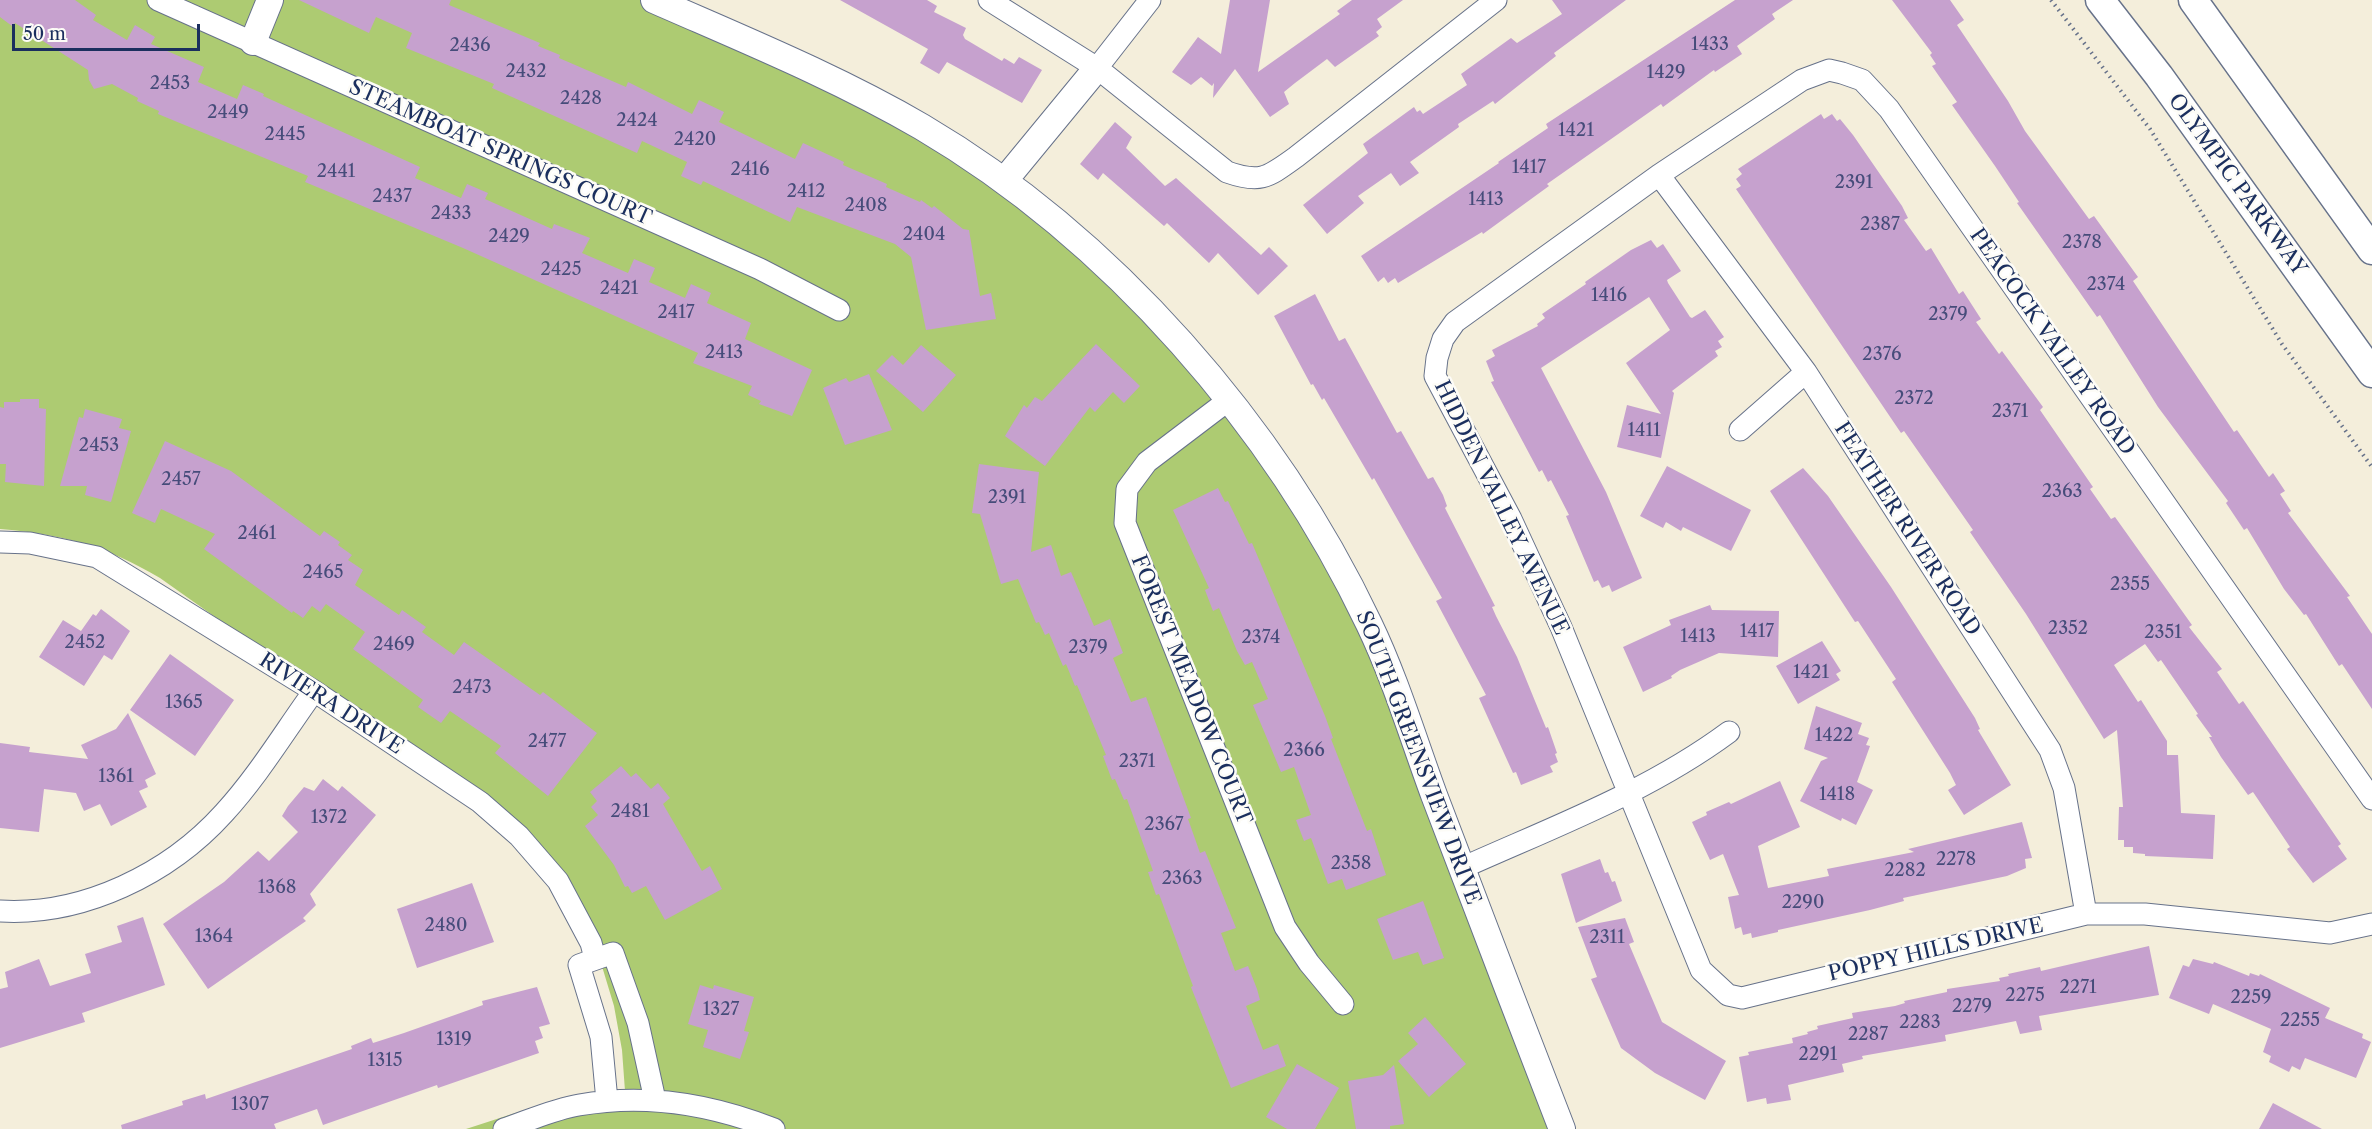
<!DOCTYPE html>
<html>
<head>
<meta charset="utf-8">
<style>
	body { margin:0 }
	#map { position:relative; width:2372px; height:1129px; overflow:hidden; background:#f4eedb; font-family:"Libre Caslon Text",serif }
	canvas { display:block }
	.scale { position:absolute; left:12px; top:24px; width:188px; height:27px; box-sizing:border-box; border:3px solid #1b2f5e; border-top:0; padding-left:8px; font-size:18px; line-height:21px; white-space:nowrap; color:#1b2f5e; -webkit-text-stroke:4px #fdfcf7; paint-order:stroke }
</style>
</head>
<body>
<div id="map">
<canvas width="2372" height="1129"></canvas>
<div class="scale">50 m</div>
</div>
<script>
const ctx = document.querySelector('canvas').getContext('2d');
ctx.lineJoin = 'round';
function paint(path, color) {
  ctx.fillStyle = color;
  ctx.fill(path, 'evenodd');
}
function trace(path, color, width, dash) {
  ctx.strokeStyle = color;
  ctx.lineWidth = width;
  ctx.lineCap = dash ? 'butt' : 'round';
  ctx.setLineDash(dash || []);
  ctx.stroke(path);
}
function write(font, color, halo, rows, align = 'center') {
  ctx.font = font + ' "Libre Caslon Text",serif';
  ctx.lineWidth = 5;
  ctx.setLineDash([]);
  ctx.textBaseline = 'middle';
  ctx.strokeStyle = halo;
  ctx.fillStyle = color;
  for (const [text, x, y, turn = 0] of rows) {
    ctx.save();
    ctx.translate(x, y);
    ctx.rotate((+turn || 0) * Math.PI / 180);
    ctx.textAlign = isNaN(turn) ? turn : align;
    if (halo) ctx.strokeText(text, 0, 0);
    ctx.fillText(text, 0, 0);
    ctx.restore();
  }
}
const green = new Path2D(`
	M0,0H656L922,127L1171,330L1352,590L1563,1129H466L549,1102L625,1091L622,1050L614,1006L601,963L552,874L434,772L160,578C106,546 62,534 0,529Z`);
const building = new Path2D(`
	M0,0H75L96,15L93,20L127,40L135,25L155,37L151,44L204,67L198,82L237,99L243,85L264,94L263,96L420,167L415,178L461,198L467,184L488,193L485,199L552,229L554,224L590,238L582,253L628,273L634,259L655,268L649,282L685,298L691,284L711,293L707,303L751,323L745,339L812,370L792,416L759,404L761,401L748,395L752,386L693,363L698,353L463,248L305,182L308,176L158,114L159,111L137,101L138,98L112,84L94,89L89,80L88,70L15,23L12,26L0,17Z
	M299,0H451L449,5L540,43L538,46L560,55L559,58L626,87L628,82L692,114L699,100L724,112L719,122L795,159L803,143L844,162L843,165L887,184L886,187L920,202L921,200L932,208L934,206L963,229L969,230L980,296L991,293L996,319L926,330L911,257L895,244L797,207L790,222L703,181L701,185L681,176L687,162L642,141L637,153L492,88L494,84L406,48L412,33L376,17L369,33Z
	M840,0H927L937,6L934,12L966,28L963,35L965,39L1002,61L1004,58L1014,64L1019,57L1042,70L1022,103L947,62L939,74L920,63L928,49Z
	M1230,0H1270L1258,72L1340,14L1337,11L1352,0H1403L1377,19L1382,27L1376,32L1379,36L1335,67L1327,59L1295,83L1284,92L1289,104L1270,117L1235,69L1213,98L1214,83L1212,86L1201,77L1191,85L1172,72L1198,37L1221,54Z
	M1552,0H1626L1554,53L1556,56L1495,104L1493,101L1458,124L1459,127L1410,162L1419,173L1400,186L1391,173L1358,196L1364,203L1327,234L1303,205L1368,153L1363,144L1414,107L1417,112L1420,110L1423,114L1467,85L1461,74L1511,38L1517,43L1562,14Z
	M1735,0H1793L1772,14L1775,19L1737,46L1742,54L1715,72L1714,70L1663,107L1661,104L1547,184L1549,186L1483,234L1482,232L1398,283L1395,278L1388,283L1384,277L1378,282L1361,256L1499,163L1498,162L1548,128L1546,124Z
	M1892,0H1950L1964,20L1957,25L2008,101L2025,131L2089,219L2094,216L2138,277L2133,281L2234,432L2237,430L2269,477L2273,473L2285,491L2280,494L2291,511L2288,513L2350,596L2347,597L2372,634V709L2342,664L2339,666L2306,614L2304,615L2284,589L2247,528L2244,530L2226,503L2228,501L2158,407L2100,315L2097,317L2017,203L2019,202L1995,166L1952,105L1957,102L1932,66L1936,64L1930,55L1932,53Z
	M1821,114L1824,119L1832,114L1837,121L1840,119L1853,135L1902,206L1908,218L1904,220L1926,251L1931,248L1959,294L1963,291L1981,319L1976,322L1999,354L2002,351L2043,407L2040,410L2093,487L2090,489L2111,519L2115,517L2192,625L2189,627L2222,669L2217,672L2239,704L2243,701L2341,844L2338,846L2347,859L2313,883L2287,849L2290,847L2253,792L2248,795L2221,757L2209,737H2212L2196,715L2198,714L2161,660L2158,662L2145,644L2114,665L2138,702L2141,700L2167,741V755H2178L2181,813L2215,815L2213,859L2145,856V854L2133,853V847H2124V840H2118L2119,807H2123L2117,730L2104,739L2026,614L1970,532L1973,530L1904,431L1901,433L1736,189L1741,186L1736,179L1742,174L1738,169Z
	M1115,122L1132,137L1126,148L1165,186L1176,178L1261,255L1269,247L1288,266L1258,295L1218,253L1209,263L1167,223L1164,226L1103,173L1098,180L1080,164Z
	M1651,240L1657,248L1663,244L1681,271L1667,280L1668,283L1690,317L1692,318L1705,310L1724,337L1718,341L1722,347L1715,351L1718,356L1672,391L1674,393L1661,458L1617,447L1627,405L1661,414L1626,363L1670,330L1649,297L1541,368L1606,492L1642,578L1612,592L1609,585L1602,588L1598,580L1594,582L1566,516L1569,515L1551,480L1548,482L1542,470L1539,472L1491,382L1494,381L1486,361L1495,356L1492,350L1538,326L1537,324L1545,318L1542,314L1586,284L1585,282L1631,250Z
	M1315,294L1339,341L1345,338L1397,433L1401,431L1428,479L1433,477L1443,495L1447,506L1445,508L1495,606L1492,607L1496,616L1517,657L1546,728L1548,727L1557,753L1555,754L1558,762L1550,766L1553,772L1521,785L1516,772L1513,773L1479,698L1486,695L1436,601L1442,598L1374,478L1372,480L1324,398L1322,400L1313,384L1311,385L1274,316Z
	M1096,344L1140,386L1124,403L1113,392L1095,412L1090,407L1045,466L1005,436L1024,405L1027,408L1035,397L1042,401Z
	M921,345L956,375L923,412L876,371L892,355L903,365Z
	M869,374L892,430L845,445L823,388L846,378L849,382Z
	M20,399H39V408L46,409L44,486L5,482L6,464H0V407L4,408V402H20Z
	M85,409L122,419L119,428L131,431L111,502L85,495L87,486H60L79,417L83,418Z
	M165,441L231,471L320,536L324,531L340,542L338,545L352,555L348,560L363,570L355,585L399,615L402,610L426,627L422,632L454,655L464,642L540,695L543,692L597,733L548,796L495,753L501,746L450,711L441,723L418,707L423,700L353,649L365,632L326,604L320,612L312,606L303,618L293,611L292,613L204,549L215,534L161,509L155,523L132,513Z
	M979,464L1039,472L1031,552L1051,545L1061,576L1071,572L1094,626L1110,619L1123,653L1113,658L1131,702L1146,697L1191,818L1188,819L1200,853L1205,851L1236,928L1221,933L1235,971L1248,966L1257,989L1260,1000L1246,1006L1263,1050L1278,1044L1286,1066L1231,1088L1191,987L1193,986L1159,894L1156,895L1148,872L1153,871L1127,799L1124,800L1115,779L1112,780L1103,756L1106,755L1077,685L1075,686L1066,664L1063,666L1049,633L1045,635L1039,622L1036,623L1018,579L1001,584L980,514L972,513Z
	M1667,466L1751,510L1731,551L1683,527L1681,531L1666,522L1663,528L1640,516Z
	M1803,468L1828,496L1891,587L1975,718L1980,729L1978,730L2011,785L1964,815L1948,790L1956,785L1950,773L1892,682L1896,679L1858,621L1855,622L1770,491Z
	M1218,488L1225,502L1228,501L1249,544L1252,543L1325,716L1333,738L1331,739L1367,831L1371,829L1386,875L1346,890L1342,879L1328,884L1311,838L1304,841L1296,820L1311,815L1294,767L1281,772L1253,705L1268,699L1252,662L1245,665L1237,651L1219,608L1213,611L1205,590L1209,588L1173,510Z
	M1710,605L1712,610L1779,611L1778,657L1719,653L1680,670L1671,676L1672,678L1643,692L1623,647L1671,625L1669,620Z
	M101,609L130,631L112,660L104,655L84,686L39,657L63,620L81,631L93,614L96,616Z
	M1822,641L1841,671L1836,674L1840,680L1798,704L1776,666Z
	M170,654L234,700L195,756L130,710Z
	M1816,706L1862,723L1858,734L1869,738L1866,745L1870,746L1857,782L1873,790L1856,825L1842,818L1841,821L1800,801L1821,761L1828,758L1804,749Z
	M128,713L156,774L145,780L148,787L139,791L147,807L111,826L100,804L84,811L76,793L44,789L39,832L0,828V743L30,747L29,752L88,759L81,745L116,729Z
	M621,766L631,777L636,773L651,789L658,783L670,798L663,804L702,871L710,866L722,889L665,920L646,886L632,893L628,886L625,887L614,865L585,826L598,815L591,807L597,801L590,792Z
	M323,779L338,791L342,786L376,815L310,894L316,905L303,918L306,921L208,989L163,924L224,882L258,851L269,861L298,832L282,816L288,806L304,787L314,791Z
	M1780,781L1800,827L1758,846L1768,888L1829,876L1827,869L1914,852L1908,849L2022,822L2032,858L2025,859L2026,868L2007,876L1903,898L1904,901L1870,910L1778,930V932L1752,938L1751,933L1743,935L1741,927L1735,929L1728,897L1739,895L1723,854L1710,860L1692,822L1707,815L1706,812L1729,802L1731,804Z
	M1600,859L1605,873L1608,872L1612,882L1615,881L1622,901L1576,923L1561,874Z
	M472,883L494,942L417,968L397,909Z
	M1423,901L1444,958L1423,965L1418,952L1393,960L1377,919Z
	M143,917L165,985L82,1013L85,1022L0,1048V989L8,987L5,972L39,959L50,986L91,973L85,954L122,942L117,926Z
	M1625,918L1634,942L1629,944L1662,1022L1726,1061L1705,1100L1655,1073L1621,1048L1591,979L1597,977L1578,927Z
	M2149,946L2159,995L2039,1016L2042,1030L2020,1034L2016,1021L1945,1035L1946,1041L1862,1056L1863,1059L1842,1064L1844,1072L1788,1085L1791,1100L1767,1104L1766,1098L1747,1102L1739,1057L1749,1055L1748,1052L1793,1043L1792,1038L1808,1034L1807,1032L1818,1029L1817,1026L1853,1018L1852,1013L1895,1006L1905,1003L1904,1001L1947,992V989L2000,981L1999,978L2009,976L2008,974L2040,967L2041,971Z
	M2193,959L2213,964L2214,962L2249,976L2250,973L2259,976L2260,974L2330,1008L2325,1018L2363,1034L2362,1038L2371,1042L2356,1078L2305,1058L2300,1070L2292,1066L2289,1072L2269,1062L2271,1056L2263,1052L2271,1029L2213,1004L2209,1014L2169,998L2183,965L2189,967Z
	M700,985L713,989L714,985L754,997L744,1031L749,1032L740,1059L703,1047L708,1030L688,1024Z
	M537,987L550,1024L539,1027L543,1038L535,1041L539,1053L438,1088L437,1085L323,1125L317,1109L274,1124L276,1129H122L121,1125L183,1105L182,1101L205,1094L206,1099L352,1049L351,1046L371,1038L373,1043L404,1033L483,1005L482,1001Z
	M1425,1017L1466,1064L1429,1097L1398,1061L1418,1044L1408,1033Z
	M1297,1064L1339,1088L1315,1129H1287L1266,1117Z
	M1394,1065L1404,1124L1390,1126V1129H1356L1348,1081L1383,1075Z
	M2273,1103L2322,1129H2259Z`);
const path = new Path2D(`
	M2051,0L2150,129L2282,344L2372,467`);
const minor = new Path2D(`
	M158,0L760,269L839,310
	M989,0L1097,68L1227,172C1261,184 1268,177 1296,157L1496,0
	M1097,68L1150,0
	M1659,175L1806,372L2050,750L2064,788L2086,914
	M1230,399L1147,462L1127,489L1125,523L1285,927L1309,963L1343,1004
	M1740,430L1806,372
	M0,542L30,543L97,557L314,691L480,802L519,836L558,881L591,943L595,958
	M2372,799L1889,109L1862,80L1842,73L1829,70L1802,80L1659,175L1455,322L1443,339L1437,358L1435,376L1511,519L1561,627L1701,970L1728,995L1742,998L2086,914H2145L2330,933L2372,924
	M1462,868C1553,827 1648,792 1729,732
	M0,911C83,916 169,874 224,813C258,776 285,731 314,691
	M607,1101L601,1037L579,965L613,953L638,1023L655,1100
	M504,1129C528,1121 554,1109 579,1105C646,1093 711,1104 774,1129`);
const tertiary = new Path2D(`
	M654,0C745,40 836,77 922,127C1112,239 1275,426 1369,624C1395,678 1413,738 1434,795C1476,906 1519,1018 1562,1129
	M253,42L270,0
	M1004,181L1097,68`);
const secondary = new Path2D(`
	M2100,0L2159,76L2372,373
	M2193,0L2372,250`);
const numberNames = [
	["1433",1710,45],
	["2436",470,46],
	["2432",526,72],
	["1429",1666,73],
	["2453",170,84],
	["2428",581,99],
	["2449",228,113],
	["2424",637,121],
	["1421",1576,131],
	["2445",285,135],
	["2420",695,140],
	["1417",1529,168],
	["2416",750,170],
	["2441",336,172],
	["2391",1854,183],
	["2412",806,192],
	["2437",392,197],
	["1413",1486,200],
	["2408",866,206],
	["2433",451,214],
	["2387",1880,225],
	["2404",924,235],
	["2429",509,237],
	["2378",2082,243],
	["2425",561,270],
	["2374",2106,285],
	["2421",619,289],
	["1416",1609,296],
	["2417",676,313],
	["2379",1948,315],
	["2413",724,353],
	["2376",1882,355],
	["2372",1914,399],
	["2371",2010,412],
	["1411",1644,431],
	["2453",99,446],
	["2457",181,480],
	["2363",2062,492],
	["2391",1007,498],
	["2461",257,534],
	["2465",323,573],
	["2355",2130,585],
	["2352",2068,629],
	["1417",1757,632],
	["2351",2163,633],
	["1413",1698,637],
	["2374",1261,638],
	["2452",85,643],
	["2469",394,645],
	["2379",1088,648],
	["1421",1811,673],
	["2473",472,688],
	["1365",184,703],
	["1422",1834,736],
	["2477",547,742],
	["2366",1304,751],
	["2371",1137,762],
	["1361",116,777],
	["1418",1837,795],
	["2481",630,812],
	["1372",329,818],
	["2367",1164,825],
	["2278",1956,860],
	["2358",1351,864],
	["2282",1905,871],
	["2363",1182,879],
	["1368",277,888],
	["2290",1803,903],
	["2480",446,926],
	["1364",214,937],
	["2311",1607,938],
	["2271",2078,988],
	["2275",2025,996],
	["2259",2251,998],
	["2279",1972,1007],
	["1327",721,1010],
	["2255",2300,1021],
	["2283",1920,1023],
	["2287",1868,1035],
	["1319",454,1040],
	["2291",1818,1055],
	["1315",385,1061],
	["1307",250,1105]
];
const streetNames = [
	["STEAMBOAT SPRINGS COURT",500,153,24],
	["OLYMPIC PARKWAY",2237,185,54],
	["PEACOCK VALLEY ROAD",2052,342,55],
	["HIDDEN VALLEY AVENUE",1501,508,64],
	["FEATHER RIVER ROAD",1907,529,57],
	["FOREST MEADOW COURT",1191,690,68],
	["RIVIERA DRIVE",331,704,33],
	["SOUTH GREENSVIEW DRIVE",1418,758,69],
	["POPPY HILLS DRIVE",1936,950,-13]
];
paint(green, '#adcb72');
paint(building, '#c6a1ce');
trace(minor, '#67728a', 23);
trace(tertiary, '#67728a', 28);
trace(secondary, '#67728a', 31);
trace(path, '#67728a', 4, [1.5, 4.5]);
trace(minor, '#fff', 21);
trace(tertiary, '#fff', 26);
trace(secondary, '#fff', 28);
write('18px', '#464c7a', null, numberNames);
write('21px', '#1b2f5e', '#fdfcf7', streetNames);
</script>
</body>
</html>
